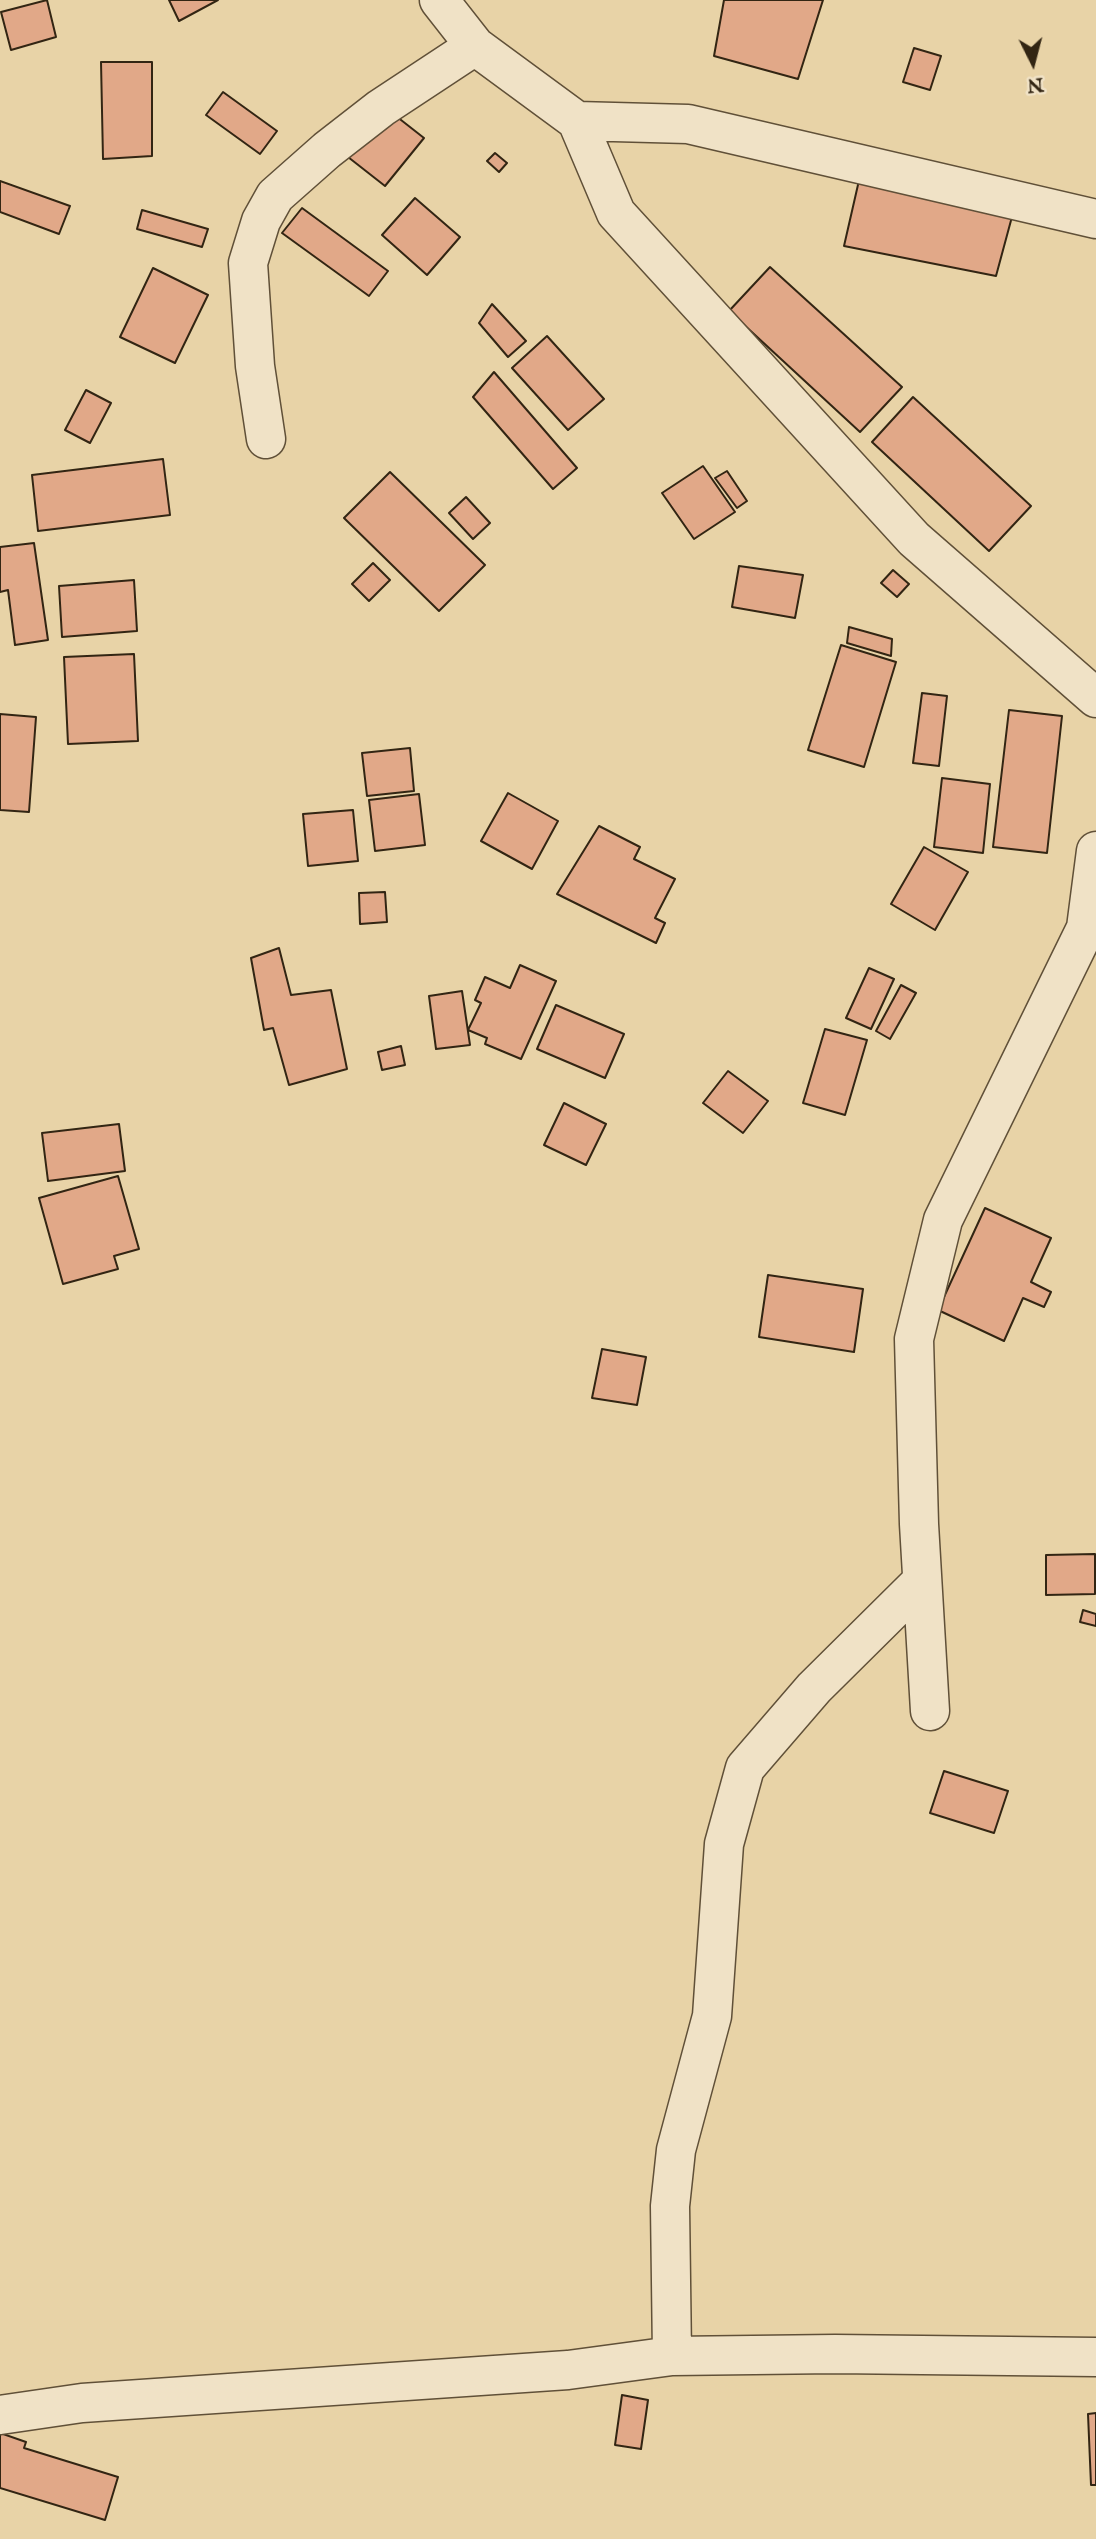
<!DOCTYPE html>
<html>
<head>
<meta charset="utf-8">
<style>
	body { margin:0 }
	#map { position:relative; width:1096px; height:2539px; overflow:hidden; background:#e8d3a7; font-family:"IM FELL English",serif }
	canvas { display:block }
	.north { position:absolute; left:998px; top:28px; width:70px; height:70px; -webkit-text-stroke:5px #f0e2c6; paint-order:stroke; rotate:174deg; font-size:19px; font-weight:700; line-height:28px; text-align:center; color:#322513 }
	.north::after { content:''; display:block; margin:auto; width:24px; height:32px; background:#322513; clip-path:polygon(50% 0,100% 100%,50% 72%,0 100%) }
</style>
</head>
<body>
<div id="map">
<canvas width="1096" height="2539"></canvas>
<div class="north">N</div>
</div>
<script>
const ctx = document.querySelector('canvas').getContext('2d');
ctx.lineJoin = 'round';
function paint(path, color) {
  ctx.fillStyle = color;
  ctx.fill(path, 'evenodd');
}
function trace(path, color, width, dash) {
  ctx.strokeStyle = color;
  ctx.lineWidth = width;
  ctx.lineCap = dash ? 'butt' : 'round';
  ctx.setLineDash(dash || []);
  ctx.stroke(path);
}
const building = new Path2D(`
	M47,0L56,37L11,50L1,12Z
	M169,0H218L179,21Z
	M724,0H823L798,79L714,56Z
	M914,48L941,56L930,90L903,82Z
	M101,62H152V156L103,159Z
	M223,92L277,131L260,154L206,115Z
	M387,109L424,138L385,186L348,157Z
	M495,153L507,163L499,172L487,161Z
	M860,176L1013,213L996,276L844,246Z
	M0,181L70,206L59,234L0,212Z
	M415,198L460,237L427,275L382,235Z
	M302,208L388,271L369,296L282,233Z
	M142,210L208,229L202,247L137,229Z
	M770,267L902,387L860,432L729,311Z
	M153,268L208,295L175,363L120,337Z
	M492,304L526,341L508,357L479,323Z
	M547,336L604,399L568,430L512,368Z
	M494,372L577,468L553,489L473,397Z
	M86,390L111,403L90,443L65,430Z
	M913,397L1031,506L989,551L872,442Z
	M163,459L170,515L38,531L32,475Z
	M703,466L735,512L694,539L662,493Z
	M727,471L747,501L737,508L715,478Z
	M390,472L485,565L439,611L344,518Z
	M466,497L490,523L473,539L449,513Z
	M34,543L48,640L15,645L8,590L0,592V547Z
	M373,563L390,580L369,601L352,584Z
	M739,566L803,575L795,618L732,607Z
	M893,570L909,584L897,597L881,583Z
	M134,580L137,631L62,637L59,586Z
	M849,627L892,639L891,656L847,643Z
	M841,645L896,662L864,767L808,750Z
	M134,654L138,741L68,744L64,657Z
	M922,693L947,696L939,766L913,763Z
	M1009,710L1062,716L1047,853L993,847Z
	M0,714L36,717L29,812L0,810Z
	M410,748L414,791L367,796L362,753Z
	M942,778L990,784L983,853L934,847Z
	M508,793L558,821L532,869L481,841Z
	M419,794L425,845L375,851L369,800Z
	M353,810L358,861L308,866L303,814Z
	M599,826L640,847L634,859L675,879L655,918L665,923L656,943L557,894Z
	M924,847L968,872L935,930L891,904Z
	M385,892L387,922L360,924L359,893Z
	M279,948L291,995L331,990L347,1069L289,1085L273,1028L264,1030L251,958Z
	M520,965L556,981L521,1059L485,1044L487,1038L468,1030L481,1003L475,1000L485,977L510,988Z
	M869,968L894,979L871,1029L846,1018Z
	M901,985L916,993L890,1039L876,1031Z
	M462,991L470,1045L436,1049L429,996Z
	M556,1005L624,1034L605,1078L537,1049Z
	M825,1029L867,1040L845,1115L803,1103Z
	M401,1046L405,1065L382,1070L378,1052Z
	M728,1071L768,1101L743,1133L703,1103Z
	M564,1103L606,1124L586,1165L544,1145Z
	M119,1124L125,1171L48,1181L42,1133Z
	M118,1176L139,1249L114,1256L118,1269L63,1284L39,1198Z
	M985,1208L1051,1238L1031,1282L1051,1292L1044,1307L1023,1298L1004,1341L938,1310Z
	M768,1275L863,1289L854,1352L759,1337Z
	M602,1349L646,1357L637,1405L592,1398Z
	M1095,1554V1594L1046,1595V1555Z
	M1083,1610L1096,1614V1626L1080,1622Z
	M944,1771L1008,1791L994,1833L930,1813Z
	M622,2395L648,2400L641,2449L615,2445Z
	M1096,2413V2485H1091L1088,2414Z
	M0,2433L26,2442L24,2448L118,2477L105,2520L0,2488Z`);
const minor = new Path2D(`
	M439,0L475,46L577,121L616,213L914,539L1096,698
	M577,121L688,124L1096,219
	M266,439L255,366L248,263L261,221L275,196L327,150L381,108L475,46
	M930,1711L919,1524L914,1339L943,1220L1086,928L1096,851
	M672,2356L670,2206L676,2150L712,2016L724,1844L745,1768L814,1688L922,1581
	M0,2415L82,2403L568,2370L672,2356L835,2354L1096,2357`);
paint(building, '#e1a888');
trace(building, '#322513', 2);
trace(minor, '#605038', 41);
trace(minor, '#f0e2c6', 38);
</script>
</body>
</html>
